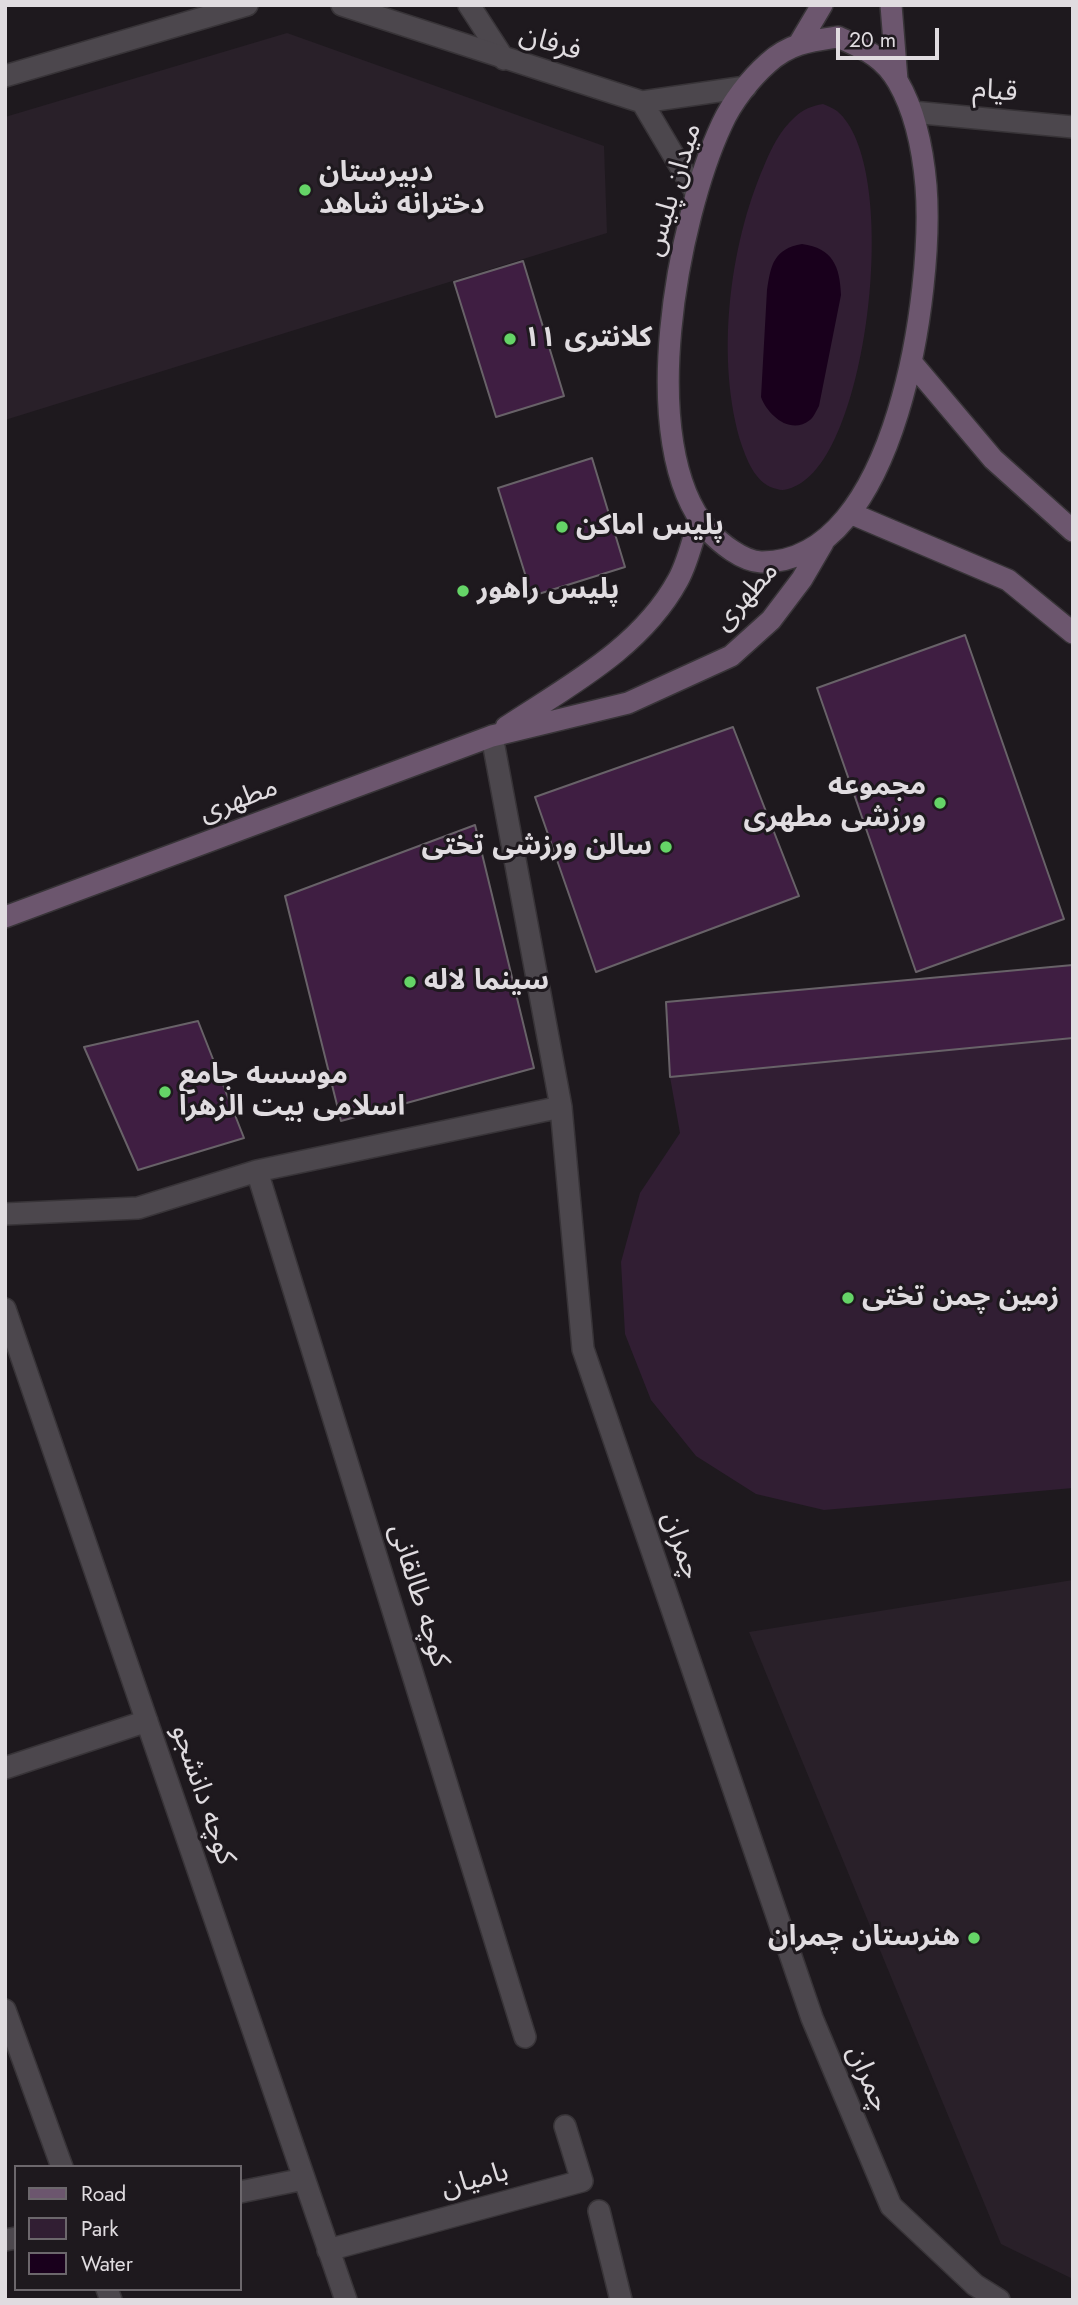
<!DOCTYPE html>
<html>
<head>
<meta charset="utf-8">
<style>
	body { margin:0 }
	#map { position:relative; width:1078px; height:2305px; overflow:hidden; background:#1e191e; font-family:Jost,sans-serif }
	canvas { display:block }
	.frame { position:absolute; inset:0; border:7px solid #e0dce0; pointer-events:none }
	.legend { position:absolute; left:14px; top:2165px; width:228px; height:126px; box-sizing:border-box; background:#1e191e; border:2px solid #6c676c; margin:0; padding:9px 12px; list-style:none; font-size:21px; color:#e0dce0 }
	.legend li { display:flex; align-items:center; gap:14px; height:35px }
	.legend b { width:35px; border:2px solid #6c676c }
	.scale { position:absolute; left:836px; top:28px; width:103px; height:32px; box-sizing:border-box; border:4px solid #e0dce0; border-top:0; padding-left:9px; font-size:21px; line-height:24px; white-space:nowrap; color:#e0dce0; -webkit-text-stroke:5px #1e191e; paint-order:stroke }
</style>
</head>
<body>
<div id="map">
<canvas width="1078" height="2305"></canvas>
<div class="frame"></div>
<ul class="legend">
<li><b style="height:9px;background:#6c566e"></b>Road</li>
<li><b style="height:19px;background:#311e33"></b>Park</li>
<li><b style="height:19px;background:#19001c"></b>Water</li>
</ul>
<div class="scale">20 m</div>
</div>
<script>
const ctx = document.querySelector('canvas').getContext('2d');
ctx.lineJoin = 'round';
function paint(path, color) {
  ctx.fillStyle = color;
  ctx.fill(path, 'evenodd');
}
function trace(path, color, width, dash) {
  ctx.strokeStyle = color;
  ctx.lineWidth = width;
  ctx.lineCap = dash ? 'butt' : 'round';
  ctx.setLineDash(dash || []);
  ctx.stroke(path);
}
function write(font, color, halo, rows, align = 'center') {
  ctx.font = font + ' Jost,"Noto Sans Arabic",sans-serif';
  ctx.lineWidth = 6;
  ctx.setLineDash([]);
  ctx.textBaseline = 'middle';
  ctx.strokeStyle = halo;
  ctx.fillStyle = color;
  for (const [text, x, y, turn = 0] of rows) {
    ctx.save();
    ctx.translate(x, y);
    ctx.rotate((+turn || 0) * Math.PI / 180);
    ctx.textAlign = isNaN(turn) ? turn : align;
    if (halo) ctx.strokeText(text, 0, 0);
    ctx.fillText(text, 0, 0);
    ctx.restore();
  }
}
const built = new Path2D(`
	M287,33L604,146L607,233L5,420V117Z
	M1073,1580V2279L1001,2244L749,1632Z`);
const green = new Path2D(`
	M823,104C828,106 833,108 837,111C901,164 870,442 801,483C794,487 785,492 777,489C757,485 748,463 742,446C715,362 729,246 764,166C771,149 780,130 795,117C803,109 812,106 823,104Z
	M1073,1038V1488L824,1510L756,1494L696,1456L651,1400L625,1334L621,1262L640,1193L680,1133L670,1077Z`);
const water = new Path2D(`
	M802,244C833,248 840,267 841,295L819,406C816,411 814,417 810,420C790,436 767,414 761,397L767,290C771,264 774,249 802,244Z`);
const building = new Path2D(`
	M523,261L564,396L496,417L454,282Z
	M592,458L625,567L532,596L498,488Z
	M965,635L1064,919L916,972L817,688Z
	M733,727L799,896L596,972L535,797Z
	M475,825L534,1068L341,1121L285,896Z
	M1073,965V1038L670,1077L666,1002Z
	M198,1021L244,1138L138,1170L84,1047Z`);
const minor = new Path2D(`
	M469,5L504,59
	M5,76L247,5
	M492,736L561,1107L583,1349L812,2018L891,2206L975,2285L999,2300
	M257,1171L525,2037
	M5,1214L138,1208L257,1171L561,1107
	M5,1309L346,2300
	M5,1768L147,1721
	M5,2010L62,2167
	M240,2192L304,2179
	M599,2211L621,2300
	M5,2240L16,2238
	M328,2250L582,2181L565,2126
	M107,2289L111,2300`);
const tertiary = new Path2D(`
	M342,5L642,102L746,87
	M642,102L696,193
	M912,112L1073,127`);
const secondary = new Path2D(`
	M891,5L897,80
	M838,37C864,49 883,56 898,82C916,113 923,151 926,186C934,287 898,564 761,562C742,561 720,543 708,530C634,444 678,218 722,124C732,102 750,79 768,63C790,43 811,41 838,37Z
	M800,42L822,5
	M912,363L993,459L1073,531
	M850,513L1008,580L1073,633
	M506,727C568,686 641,648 678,580C688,562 693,539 699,519
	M5,917L492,736L628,703L731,656L771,620L802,579L823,543`);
const markers = [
	[305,190,7,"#65d467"],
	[510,339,7,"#65d467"],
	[562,527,7,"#65d467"],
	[463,591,7,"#65d467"],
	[940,803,7,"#65d467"],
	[666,847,7,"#65d467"],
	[410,982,7,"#65d467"],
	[165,1092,7,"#65d467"],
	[848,1298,7,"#65d467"],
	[974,1938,7,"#65d467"]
];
const streetNames = [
	["فرفان",550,44,17],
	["قیام",995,92,5],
	["میدان پلیس",674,190,-73],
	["مطهری",747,597,-48],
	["مطهری",239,801,-20],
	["چمران",680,1546,71],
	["کوچه طالقانی",418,1596,73],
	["کوچه دانشجو",202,1795,71],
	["چمران",867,2079,67],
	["بامیان",475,2181,-15]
];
const poiNames = [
	["دبیرستان",319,174],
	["دخترانه شاهد",319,206],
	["کلانتری ۱۱",524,339],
	["پلیس اماکن",576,527],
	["پلیس راهور",477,591],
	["مجموعه",926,787,"right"],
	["ورزشی مطهری",926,819,"right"],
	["سالن ورزشی تختی",652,847,"right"],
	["سینما لاله",424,982],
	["موسسه جامع",179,1076],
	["اسلامی بیت الزهرا",179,1108],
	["زمین چمن تختی",862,1298],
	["هنرستان چمران",960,1938,"right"]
];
paint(built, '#292029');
paint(green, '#311e33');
paint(water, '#19001c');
paint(building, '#3f1e42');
trace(building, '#686268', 2);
trace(minor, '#383438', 24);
trace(tertiary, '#383438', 24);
trace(secondary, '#383438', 24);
trace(minor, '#4c474d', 21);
trace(tertiary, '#4c474d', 21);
trace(secondary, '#6c566e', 21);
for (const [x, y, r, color] of markers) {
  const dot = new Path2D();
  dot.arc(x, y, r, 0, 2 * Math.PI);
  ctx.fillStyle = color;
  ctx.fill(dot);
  trace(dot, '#1e191e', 2.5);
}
write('28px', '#e0dce0', '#1e191e', streetNames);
write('bold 28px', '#e0dce0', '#1e191e', poiNames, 'left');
</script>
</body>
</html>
